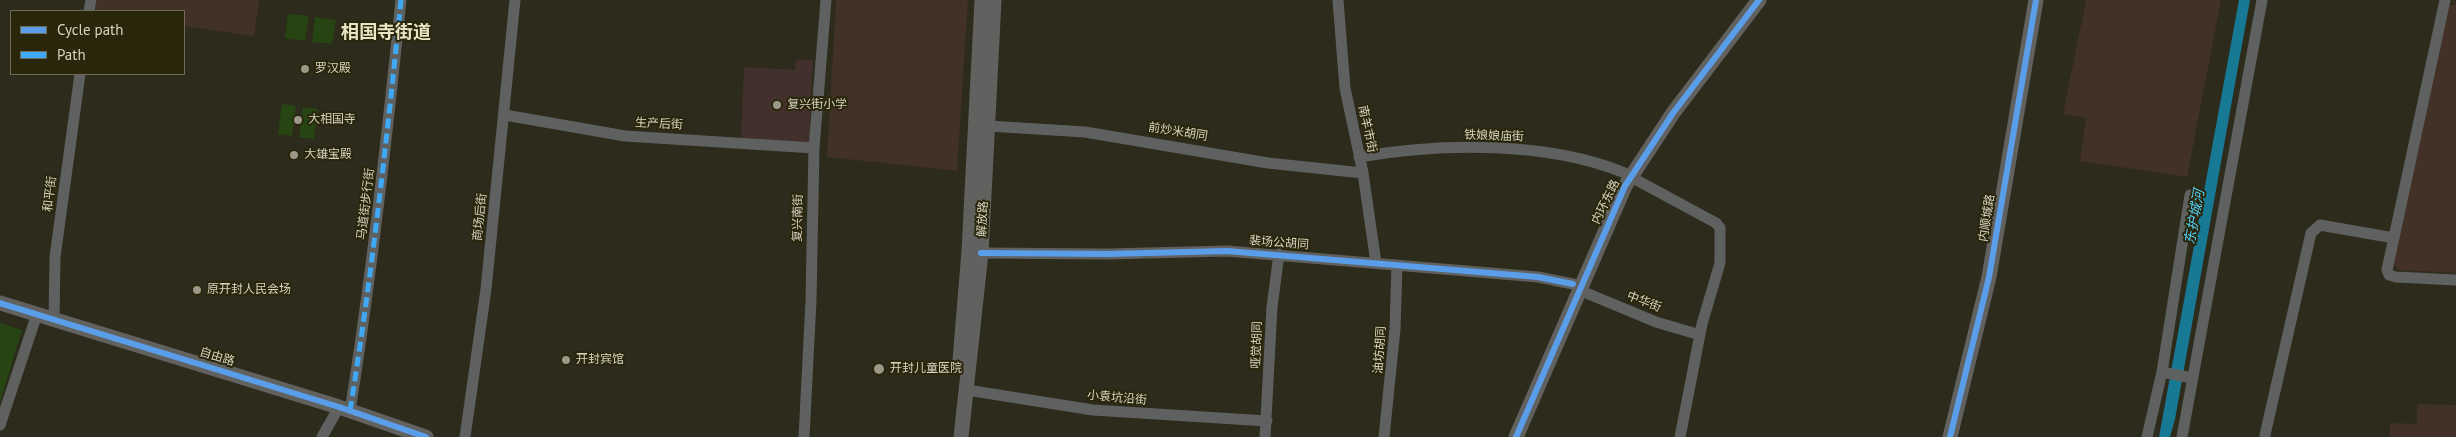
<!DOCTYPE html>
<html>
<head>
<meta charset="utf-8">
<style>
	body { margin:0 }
	#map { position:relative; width:2456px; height:437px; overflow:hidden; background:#2d2b1c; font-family:"PT Sans",sans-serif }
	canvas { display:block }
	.legend { position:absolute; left:10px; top:10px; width:175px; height:65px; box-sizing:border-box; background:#2a260b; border:1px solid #6f6b55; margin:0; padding:6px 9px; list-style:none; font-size:15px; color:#d6d3c4 }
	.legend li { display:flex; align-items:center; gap:10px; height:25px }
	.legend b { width:25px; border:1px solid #6f6b55 }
</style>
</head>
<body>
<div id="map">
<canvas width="2456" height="437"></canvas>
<ul class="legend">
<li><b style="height:6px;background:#5a9eea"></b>Cycle path</li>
<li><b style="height:6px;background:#3fa9f5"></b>Path</li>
</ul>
</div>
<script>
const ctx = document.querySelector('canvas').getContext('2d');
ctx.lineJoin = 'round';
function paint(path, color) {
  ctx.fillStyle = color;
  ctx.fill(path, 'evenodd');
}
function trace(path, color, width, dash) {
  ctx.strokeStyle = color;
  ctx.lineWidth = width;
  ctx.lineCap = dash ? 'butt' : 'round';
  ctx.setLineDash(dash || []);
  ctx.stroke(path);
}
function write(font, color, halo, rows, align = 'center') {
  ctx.font = font + ' "PT Sans","Noto Sans SC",sans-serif';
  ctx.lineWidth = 4;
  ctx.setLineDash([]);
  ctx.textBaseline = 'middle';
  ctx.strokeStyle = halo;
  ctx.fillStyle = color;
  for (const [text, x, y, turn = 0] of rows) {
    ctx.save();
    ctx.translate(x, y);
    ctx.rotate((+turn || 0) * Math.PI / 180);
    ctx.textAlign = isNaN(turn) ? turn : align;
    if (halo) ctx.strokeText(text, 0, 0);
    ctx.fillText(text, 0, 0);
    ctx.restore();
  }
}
const commercial = new Path2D(`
	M97,0H259L254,36L184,26V11H95Z
	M836,0H968L957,171L827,157Z
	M2086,0H2221L2187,177L2080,161L2086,118L2063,114Z
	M2449,5H2456V273L2399,270L2393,263Z
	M2417,404L2456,405V437H2390V423L2417,424Z`);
const education = new Path2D(`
	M796,60H813L809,144L741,141L744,67L795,70Z`);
const green = new Path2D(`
	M288,14L309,16L305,41L285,38Z
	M315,17L336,20L332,44L312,42Z
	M282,104L296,106L292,136L278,134Z
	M303,107L318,109L314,139L299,137Z
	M0,323L22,330L0,402Z`);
const water = new Path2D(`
	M2239,0H2250L2175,419L2170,437H2159Z`);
const street = new Path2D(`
	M1338,0L1345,88L1363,173L1376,263
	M2445,0L2387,270L2389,275L2396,277L2456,280
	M89,11L91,0
	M505,115L625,136L814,148
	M988,126L1085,132L1268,163L1363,173
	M1359,157C1441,143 1547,141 1625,173
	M1631,177L1716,223L1720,228V263L1702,324L1680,437
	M981,253L1108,254L1227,251L1538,277L1573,284
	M1579,290L1656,322L1700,335
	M54,319L55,257L80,74
	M2162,372L2192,378
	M967,390L1093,410L1267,421
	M350,411C372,274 387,138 401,0
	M0,425L37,314
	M2265,435L2311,233L2320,225L2394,238
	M322,437L339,407
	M465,437L486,289L515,0
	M804,437L811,301L814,148L826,0
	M1265,437L1272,307L1279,254
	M1384,437L1395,329L1397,265
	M2147,437L2162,372L2190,195
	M2182,437L2262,0`);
const secondary = new Path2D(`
	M0,303L339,407L426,437
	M960,360L969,251L982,0
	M961,437L981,253L994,0
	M1516,437L1625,186L1673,113L1759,0
	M1950,437L1989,277L2036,0`);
const quiet = new Path2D(`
	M350,411C372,274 387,138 401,0`);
const cycleway = new Path2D(`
	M981,253L1108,254L1227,251L1538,277L1573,284
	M0,303L339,407L426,437
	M1516,437L1625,186L1673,113L1759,0
	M1950,437L1989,277L2036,0`);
const markers = [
	[305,69,5,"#9b9889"],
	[777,105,5,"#9b9889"],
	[298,120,5,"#9b9889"],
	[294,155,5,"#9b9889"],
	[197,290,5,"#9b9889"],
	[566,360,5,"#9b9889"],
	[879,369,6,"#9b9889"]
];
const poiNames = [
	["罗汉殿",315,69],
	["复兴街小学",787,105],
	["大相国寺",308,120],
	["大雄宝殿",304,155],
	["原开封人民会场",207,290],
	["开封宾馆",576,360],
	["开封儿童医院",890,369]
];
const streetNames = [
	["生产后街",659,124,3],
	["南羊市街",1367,129,78],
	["前炒米胡同",1178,132,9],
	["铁娘娘庙街",1494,136,2],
	["和平街",50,194,-83],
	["内环东路",1606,202,-64],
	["马道街步行街",366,204,-83],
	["商场后街",480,217,-84],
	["复兴南街",798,218,-89],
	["内顺城路",1987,218,-81],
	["解放路",983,219,-87],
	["裴场公胡同",1279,243,4],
	["中华街",1644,302,21],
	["哑觉胡同",1257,345,-88],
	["油坊胡同",1380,350,-86],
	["自由路",217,357,17],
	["小袁坑沿街",1117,398,5]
];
const waterNames = [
	["东护城河",2195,217,-80]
];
const districtNames = [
	["相国寺街道",386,33]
];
paint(commercial, '#413127');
paint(education, '#42302c');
paint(green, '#264512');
paint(water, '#187995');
trace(street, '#5f6160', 11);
trace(secondary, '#616260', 15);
trace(quiet, '#3fa9f5', 5, [10, 5]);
trace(cycleway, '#5a9eea', 6);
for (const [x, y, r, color] of markers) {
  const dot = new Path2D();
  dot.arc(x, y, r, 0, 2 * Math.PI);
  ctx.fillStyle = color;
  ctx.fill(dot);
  trace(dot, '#2a260b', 2);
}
write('12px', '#d6d3c4', '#2a260b', poiNames, 'left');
write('12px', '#d6d3c4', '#2a260b', streetNames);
write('italic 14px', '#51cffa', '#2a260b', waterNames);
write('bold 18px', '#eae5c5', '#2a260b', districtNames);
</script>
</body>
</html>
